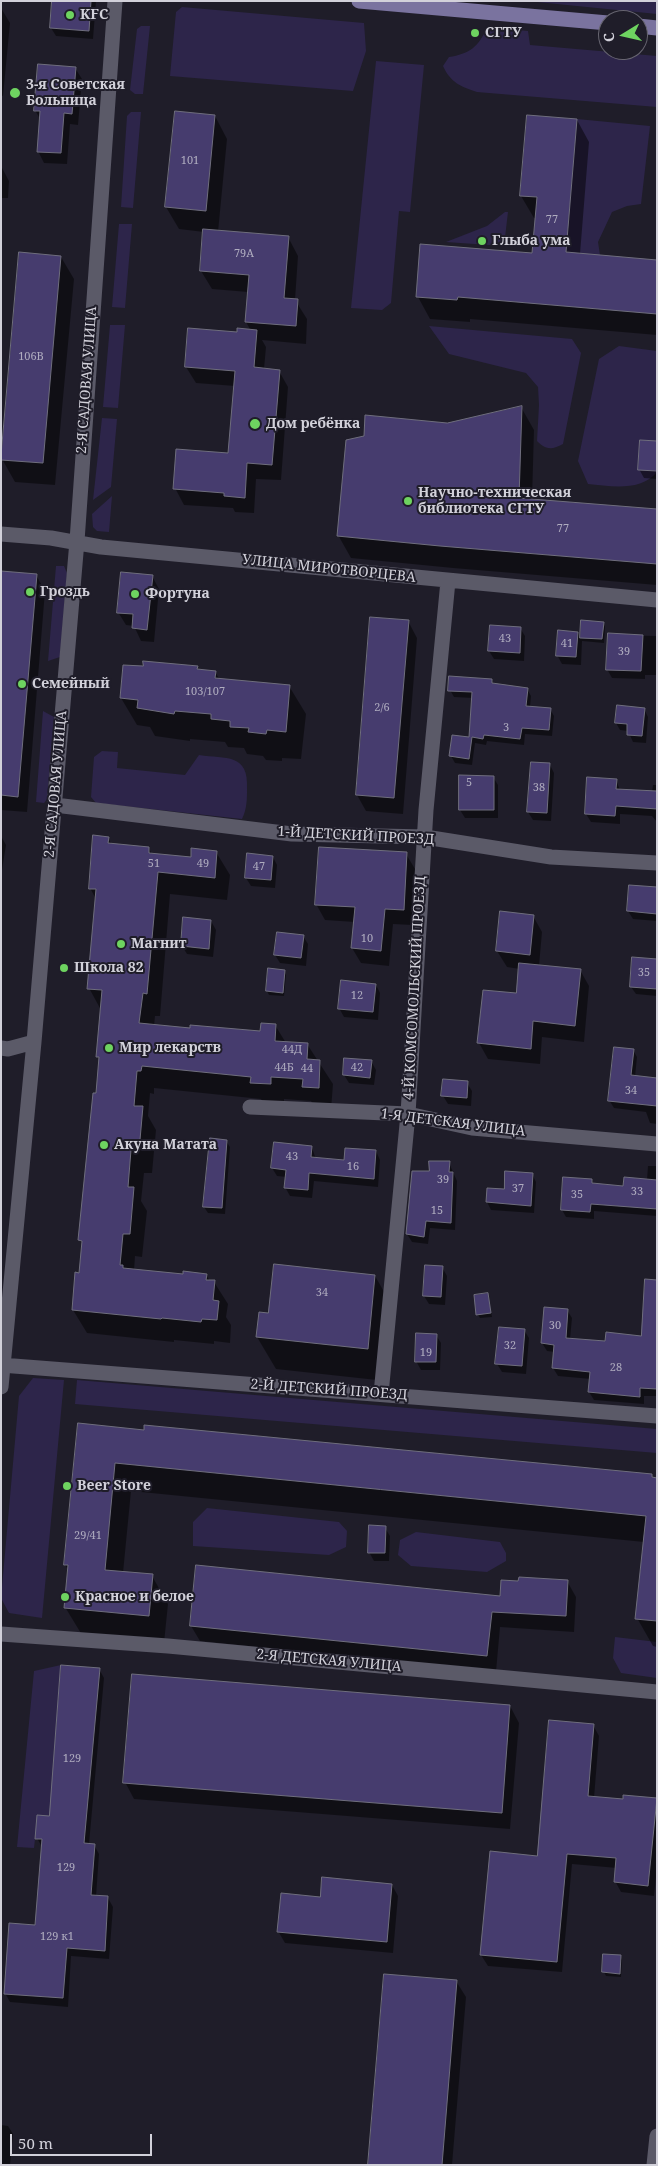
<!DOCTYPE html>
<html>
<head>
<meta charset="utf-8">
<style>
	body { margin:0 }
	#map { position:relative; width:658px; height:2166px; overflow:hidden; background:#1f1d29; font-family:"Noto Serif",serif }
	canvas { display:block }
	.frame { position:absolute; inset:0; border:2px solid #d2d1da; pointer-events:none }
	.north { position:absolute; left:598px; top:10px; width:50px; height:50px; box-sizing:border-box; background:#1f1d29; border:1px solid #676570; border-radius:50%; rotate:261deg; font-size:14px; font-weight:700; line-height:20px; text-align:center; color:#d2d1da }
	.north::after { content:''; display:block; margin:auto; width:18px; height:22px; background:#6ed360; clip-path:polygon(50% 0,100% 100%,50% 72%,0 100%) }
	.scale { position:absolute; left:10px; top:2134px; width:142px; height:22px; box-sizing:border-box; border:2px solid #d2d1da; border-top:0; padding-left:6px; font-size:15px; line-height:18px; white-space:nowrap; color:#d2d1da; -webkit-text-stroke:4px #1f1d29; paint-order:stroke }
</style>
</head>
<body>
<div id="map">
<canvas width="658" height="2166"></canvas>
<div class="frame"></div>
<div class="north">С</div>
<div class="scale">50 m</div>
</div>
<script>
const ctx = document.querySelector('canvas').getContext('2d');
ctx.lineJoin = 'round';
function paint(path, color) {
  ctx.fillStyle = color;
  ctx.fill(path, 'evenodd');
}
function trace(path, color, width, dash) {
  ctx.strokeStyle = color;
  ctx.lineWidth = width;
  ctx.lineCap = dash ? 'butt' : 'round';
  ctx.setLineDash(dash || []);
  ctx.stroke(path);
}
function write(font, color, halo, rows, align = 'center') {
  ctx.font = font + ' "Noto Serif",serif';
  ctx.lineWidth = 4;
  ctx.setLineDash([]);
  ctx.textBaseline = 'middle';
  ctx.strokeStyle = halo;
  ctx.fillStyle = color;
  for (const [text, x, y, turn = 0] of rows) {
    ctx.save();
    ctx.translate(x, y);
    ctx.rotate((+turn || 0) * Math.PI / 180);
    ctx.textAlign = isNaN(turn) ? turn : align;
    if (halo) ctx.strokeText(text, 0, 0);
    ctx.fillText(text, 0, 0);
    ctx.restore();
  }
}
const green = new Path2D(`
	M527,1H657V14Z
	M182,7L364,23L366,51L353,91L170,76L176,12Z
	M141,26H150L143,94H135L130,90L137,29Z
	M487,27L528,31L530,45L657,56V107L477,92C461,87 450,82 443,66L449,57C469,54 479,47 487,27Z
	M376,61L424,65L410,212L399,211L391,303L382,310L351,308Z
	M131,112H141L133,208L121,207L127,116Z
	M577,119L650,126L641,204L627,206L612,212L598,242L600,255L565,270Z
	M505,212H508L504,246L446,242L487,226Z
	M119,224H132L125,308L112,307Z
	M110,325H125L118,408L103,407Z
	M429,326L572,339L581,353L563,444C552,450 546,450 537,441L539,405L538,387L526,373L449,354Z
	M619,346L657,351V472C641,492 610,486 588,484L578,461L599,359Z
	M102,418L117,419L111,487L93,500Z
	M112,496L109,532L97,531L93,527L92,514Z
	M56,566H64L67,573L60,657L48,661Z
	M43,711L54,717L47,799L44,803L36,802Z
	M102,751L118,752L117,768L185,775L199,755C226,759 249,753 247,789C247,799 247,809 242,819L96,803L91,797L94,757Z
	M33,1378L64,1380L42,1618L9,1613L1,1598L19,1396Z
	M77,1380L657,1429V1453L75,1404Z
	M207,1508L339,1522L347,1531L346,1547L329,1555L193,1546V1522Z
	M416,1532L500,1542L506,1553V1561L487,1572L411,1566L398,1555L400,1540Z
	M615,1637L657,1642V1678L621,1673L613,1658Z
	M61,1665L49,1816L35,1839L34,1848L17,1847L34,1671Z`);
const shadow = new Path2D(`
	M53,1H96L93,39L56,36L51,28Z
	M1,8L10,23L3,96L1,95Z
	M75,68L82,79L78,125L70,124L67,164L44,163L38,151L40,119L35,110Z
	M215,116L227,139L218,232L288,237L298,256L295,300L307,319L306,344L262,340L266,347L264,369L279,371L288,387L281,480L256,479L254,513L235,512L233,508L184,505L175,488L229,454L235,386L196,383L186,367L238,333L251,331L246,322L248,292L212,289L201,271L204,232L179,229L166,207Z
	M577,120L589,142L580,254L657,261V335L470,319V322L430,319L418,297L533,254L536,218H534L521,196Z
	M1,166L9,181L8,198H1Z
	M61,257L74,279L55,485L15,482L2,459Z
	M521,407L534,430L532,500L657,511V585L453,568L351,558L338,535L447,424Z
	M657,443V479L644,478L639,469Z
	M1,572L36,575L45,591L27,812L1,810Z
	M152,576L159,589L154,642L141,641L134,626L126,625L118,612Z
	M408,621L417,638L403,814L366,811L357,795Z
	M582,621L603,623L605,627L604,643L582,641L581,665L562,664L557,655L578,633L581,638Z
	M520,628L525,636L524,661L494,659L489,651Z
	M609,635L657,636V675H645V679L612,678L607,669Z
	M197,667L199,671L215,672L220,680L289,686L306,714L301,759L282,758V761L266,760L263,756L247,754L244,748L228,747L225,742L190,739V741L155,736L150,727L137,725L121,698Z
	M492,680L494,685L527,689L531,696L530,707L550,709L554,716L552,736L525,734L524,745L487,741L486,745L475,743L472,765L455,763L451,756L470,738L473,698L454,697L450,690Z
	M644,709L648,717L646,743L633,742L628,731L620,730L616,723Z
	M550,765L554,773L551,821L533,820L528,812Z
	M493,777L498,785V818H465L460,810Z
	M616,780L620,790L652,792L653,785H657V822L652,816L620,814V824L591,822L586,814Z
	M1,836L6,845L1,876Z
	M108,838L112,845L149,848L152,855L192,858L216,852L230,875L227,900L170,894L160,1016H155L154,1026L261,1032L275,1025L286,1043L307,1044L333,1084L331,1110H316L311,1101L284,1099V1107L265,1106L261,1099L154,1088V1094L150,1093L148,1116L156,1130L152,1173H144L141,1201L147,1211L142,1257L135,1256L134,1271L184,1275H206L210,1281L214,1282L228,1304L226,1317L231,1325L230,1343L214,1341V1344L174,1340V1342L87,1333L73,1310L80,1274L83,1246L80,1240L100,1060L98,1056L101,1010L89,988L96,899L90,888Z
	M406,854L415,869L412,925L393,924L389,966L361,963L352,948L355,922L325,920L316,904Z
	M273,857L277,865L275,888L251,886L246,878Z
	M657,889V921L633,919L628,911Z
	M533,916L542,932L539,966L580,970L589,986L584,1042L542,1037L540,1064L488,1059L479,1043L517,994L520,969L507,967L497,951Z
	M211,921L216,930L213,957L187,954L182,946Z
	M303,936L308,944L306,966L280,963L275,955Z
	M657,960V996L636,994L631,987Z
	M284,971L286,975L284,996L269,995L267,991Z
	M376,985L380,993L378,1020L344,1017L339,1008Z
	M633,1050L637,1057L635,1077L657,1085V1124L650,1123L646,1112L614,1108L609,1100Z
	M371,1061L376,1070L374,1085L349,1083L344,1075Z
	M467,1083L472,1091L471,1106L448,1104L443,1096Z
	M226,1141L230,1147L225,1214L208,1213L204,1207Z
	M312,1148L316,1159L345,1161L376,1151L380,1160L378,1187L314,1181L312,1198L290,1196L285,1187L287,1177L277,1176L272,1168Z
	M449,1163L457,1181L455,1230L430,1228L428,1244L412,1242L407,1234L430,1173Z
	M648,1166H657V1216L594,1211V1219L566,1217L562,1210L592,1180L594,1185L624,1187L647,1180Z
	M532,1174L536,1182L534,1213L491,1210L487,1202L488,1189L505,1190Z
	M442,1267L447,1276L445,1305L429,1304L424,1296Z
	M375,1276L394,1309L386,1381L276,1369L257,1337L270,1314Z
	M488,1295L492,1317L480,1318L478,1315Z
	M546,1308L567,1310L572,1318L570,1339L657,1354V1396H644V1404L594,1400L589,1392L591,1379L558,1376L553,1368L555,1352L547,1351L542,1343Z
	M524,1330L529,1338L526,1374L502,1372L497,1364Z
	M436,1335L441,1343L440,1370H421L416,1361Z
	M79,1425L651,1475L653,1478L657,1479V1647L653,1646L637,1618L644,1542L131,1491L123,1573L152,1576L168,1604L164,1643L82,1635L65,1607L69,1571L65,1565Z
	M385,1528L390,1536L389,1561H374L369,1552Z
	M567,1581L576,1597L574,1632L500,1627L496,1672L200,1641L191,1626L502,1597Z
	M99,1669L104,1678L89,1844L94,1845L99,1854L96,1897L108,1898L113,1907L109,1959L71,1956L68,2007L10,2002L5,1993L36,1927L42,1847L37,1838L50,1817Z
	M510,1706L519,1723L510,1829L134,1799L125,1782Z
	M593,1725L599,1736L594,1798L624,1801L657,1800V1868L654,1896L621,1892L615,1881L617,1868L572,1864L562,1972L488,1966L481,1955L538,1857Z
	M392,1885L398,1896L393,1953L285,1943L278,1931L321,1898Z
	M620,1956L622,1960L621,1977L606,1976L604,1972Z
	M456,1981L466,1997L452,2165H370Z
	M1,2125L8,2126L13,2134L10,2165H1Z`);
const building = new Path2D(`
	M52,1H91L89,31L50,28Z
	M38,64L76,67L72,114L64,113L61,153L37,152L40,111H34Z
	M175,111L215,115L206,211L165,207Z
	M527,115L577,119L566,252L657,260V314L458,297L457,300L416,297L420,244L532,253L537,197L520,196Z
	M203,229L289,236L284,298L298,299L296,326L245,322L249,275L200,271Z
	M19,252L61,256L43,463L1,460Z
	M188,328L237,332V328L257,330L254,367L280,370L272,465L247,463L245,498L224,496V493L173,489L176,449L228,453L235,371L185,367Z
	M522,406L519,498L657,509V564L440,546L337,536L346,440L364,436L365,415L447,423Z
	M640,440L657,441V471L638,470Z
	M1,571L37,574L18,797L1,795Z
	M121,572L153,575L147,630L132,628L133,614L117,613Z
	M370,617L409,620L394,798L356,795Z
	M581,620L604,622L602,639L580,638Z
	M490,625L521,627L520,653L488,651Z
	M558,630L578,632L576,657L556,656Z
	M608,633L643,635L641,671L606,670Z
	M143,661L198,666L197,669L216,671L215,678L290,685L286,732L267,730L266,734L248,732L249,728L230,727V721L211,719V714L175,711L174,714L137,708L138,700L120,698L123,665L143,666Z
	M449,676L492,679V683L528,688L526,706L551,708L549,730L522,728L520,739L484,735L483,739L472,737L469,759L449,756L452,735L469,737L472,692L448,691Z
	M617,705L645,708L642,736L627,735V724L615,723Z
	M531,762L550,763L547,813L527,812Z
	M459,775L494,776V810H459Z
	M587,777L617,779L616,789L657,791V809L616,806L615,816L585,814Z
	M93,835L109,837L108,843L149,847V853L191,857V848L217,851L215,878L158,872L147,994L143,993L139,1023L190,1028V1025L260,1031L261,1023L276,1024L275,1041L308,1043L307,1059L320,1060L319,1088L302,1087L303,1079L271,1077V1084L250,1083L251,1077L142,1066L141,1071H137L134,1106H143L139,1151L131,1150L128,1187H134L130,1234H123L120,1265H123V1268L183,1274V1271L207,1274L206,1280H215L213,1300L219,1301L217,1320L202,1319L201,1322L162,1318L161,1319L72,1310L75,1272L79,1273L82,1241L78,1240L93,1093H96L99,1057H96L102,990L87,989L96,889H89Z
	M319,847L407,852L404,910L385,909L381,951L351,948L355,907L315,905Z
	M247,853L273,856L271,880L245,878Z
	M629,885L657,887V914L627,911Z
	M500,911L534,915L530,955L496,951Z
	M183,917L211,920L209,949L181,946Z
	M277,932L304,935L301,958L274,955Z
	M632,957L657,959V989L630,987Z
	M519,963L581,969L575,1026L533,1021L531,1049L477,1043L483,990L516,993Z
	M268,968L285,970L283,993L266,991Z
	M341,980L376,984L373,1012L338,1009Z
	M614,1047L634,1049L631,1075L657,1078V1106L608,1101Z
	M344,1058L372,1060L370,1078L343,1075Z
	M443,1079L468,1081L467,1098L441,1096Z
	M210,1138L227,1140L222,1208L203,1207Z
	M274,1142L312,1146L311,1157L344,1160L345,1148L376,1150L374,1179L309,1173L308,1190L284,1188L286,1170L271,1168Z
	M429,1161H450L449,1172H453L451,1223L426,1221L424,1237L406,1234L412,1171H429Z
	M505,1171L533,1173L531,1206L486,1202L487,1188L504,1189Z
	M563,1177L592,1179V1183L623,1186L624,1177L657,1180V1209L591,1204L590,1212L561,1210Z
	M274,1264L375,1275L368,1349L256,1337L259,1312L268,1313Z
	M425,1265L443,1266L441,1297L423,1296Z
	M645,1279L657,1280V1389L640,1388V1397L588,1392L590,1372L552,1368L554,1345L541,1343L544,1307L568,1309L566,1338L605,1341L606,1332L641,1336Z
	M488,1293L491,1313L476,1315L474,1295Z
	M499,1327L525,1329L522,1366L495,1364Z
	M416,1333L437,1334L436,1362H415Z
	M78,1423L144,1430V1425L652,1474V1477L657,1478V1621L635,1619L646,1516L115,1463L105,1570L153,1574L149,1616L64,1608L68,1565H64Z
	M369,1525L386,1526L385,1553H368Z
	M196,1565L500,1596L501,1580L518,1581L519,1577L568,1580L566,1616L492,1612L487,1656L190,1626Z
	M61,1665L100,1668L84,1843L95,1844L91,1895L108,1896L105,1951L67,1948L63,1998L4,1994L9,1923L35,1925L42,1839H35L37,1815L49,1816Z
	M132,1674L510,1705L502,1813L123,1783Z
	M549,1720L594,1724L588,1796L623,1799V1795L657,1798L648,1886L614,1882L616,1858L567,1854L557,1962L480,1955L490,1851L537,1856Z
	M322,1877L392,1884L387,1942L277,1932L281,1893L320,1897Z
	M603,1954L621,1955L620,1974L602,1972Z
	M384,1974L457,1980L442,2165H368Z`);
const minor = new Path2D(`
	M1,534L51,538L101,547L657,600
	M55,805L292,834L425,837L551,857L657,863
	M1,1048L8,1049L34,1042
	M250,1107L408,1114L472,1128L657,1144
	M1,1365L657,1416
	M1,1387L34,1042L77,541L115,1
	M381,1394L408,1114L426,810L448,581
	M1,1634L168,1646L657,1692
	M654,2165L657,2136`);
const major = new Path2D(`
	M359,1L608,23
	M638,26L657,28`);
const markers = [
	[70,15,5,"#6ed360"],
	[475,33,5,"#6ed360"],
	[15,93,6,"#6ed360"],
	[482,241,5,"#6ed360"],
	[255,424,6,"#6ed360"],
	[408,501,5,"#6ed360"],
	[30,592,5,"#6ed360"],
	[135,594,5,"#6ed360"],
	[22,684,5,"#6ed360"],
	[121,944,5,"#6ed360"],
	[64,968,5,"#6ed360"],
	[109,1048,5,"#6ed360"],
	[104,1145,5,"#6ed360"],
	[67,1486,5,"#6ed360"],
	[65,1597,5,"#6ed360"]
];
const numberNames = [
	["101",190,161],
	["77",552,220],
	["79А",244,254],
	["106В",31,357],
	["77",563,529],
	["43",505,639],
	["41",567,644],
	["39",624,652],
	["103/107",205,692],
	["2/6",382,708],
	["3",506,728],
	["5",469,783],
	["38",539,788],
	["51",154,864],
	["49",203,864],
	["47",259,867],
	["10",367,939],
	["35",644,973],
	["12",357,996],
	["44Д",292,1050],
	["44Б",284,1068],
	["42",357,1068],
	["44",307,1069],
	["34",631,1091],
	["43",292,1157],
	["16",353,1167],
	["39",443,1180],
	["37",518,1189],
	["33",637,1192],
	["35",577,1195],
	["15",437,1211],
	["34",322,1293],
	["30",555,1326],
	["32",510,1346],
	["19",426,1353],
	["28",616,1368],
	["29/41",88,1536],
	["129",72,1759],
	["129",66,1868],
	["129 к1",57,1937]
];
const poiNames = [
	["KFC",80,15],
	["СГТУ",485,33],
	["3-я Советская",26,85],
	["Больница",26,101],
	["Глыба ума",492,241],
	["Дом ребёнка",266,424],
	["Научно-техническая",418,493],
	["библиотека СГТУ",418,509],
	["Гроздь",40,592],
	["Фортуна",145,594],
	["Семейный",32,684],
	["Магнит",131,944],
	["Школа 82",74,968],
	["Мир лекарств",119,1048],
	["Акуна Матата",114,1145],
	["Beer Store",77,1486],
	["Красное и белое",75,1597]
];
const streetNames = [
	["2-Я САДОВАЯ УЛИЦА",87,380,-86],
	["УЛИЦА МИРОТВОРЦЕВА",329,569,6],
	["2-Я САДОВАЯ УЛИЦА",56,784,-85],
	["1-Й ДЕТСКИЙ ПРОЕЗД",356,836,3],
	["4-Й КОМСОМОЛЬСКИЙ ПРОЕЗД",415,988,-87],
	["1-Я ДЕТСКАЯ УЛИЦА",453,1123,7],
	["2-Й ДЕТСКИЙ ПРОЕЗД",329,1390,4],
	["2-Я ДЕТСКАЯ УЛИЦА",329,1661,5]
];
paint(green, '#2d254a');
paint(shadow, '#0007');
paint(building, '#463c6e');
trace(building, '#6f6e7d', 1);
trace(minor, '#5b5a68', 15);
trace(major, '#7a739f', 15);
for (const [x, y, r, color] of markers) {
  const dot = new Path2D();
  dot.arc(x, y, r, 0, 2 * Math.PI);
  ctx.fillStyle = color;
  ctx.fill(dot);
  trace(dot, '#1f1d29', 2);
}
write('11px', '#afacbf', null, numberNames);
write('bold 14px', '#d2d1da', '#1f1d29', poiNames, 'left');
write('14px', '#d2d1da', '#1f1d29', streetNames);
</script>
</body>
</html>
